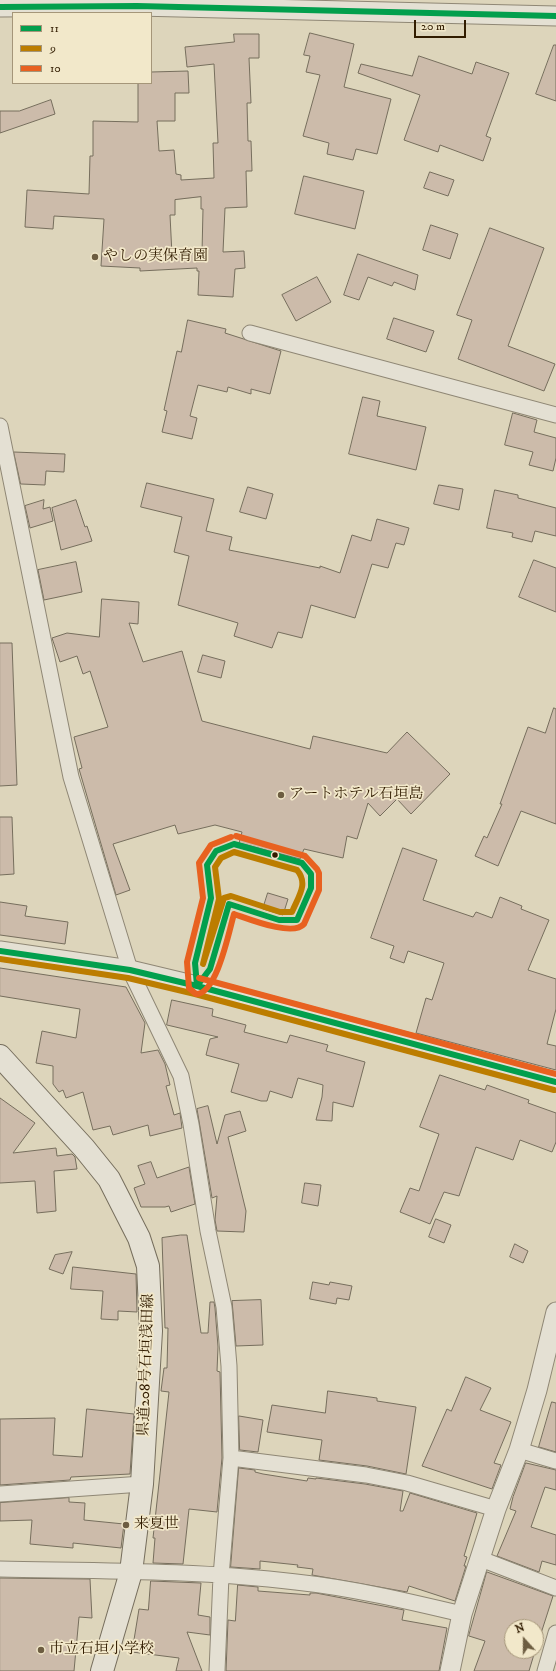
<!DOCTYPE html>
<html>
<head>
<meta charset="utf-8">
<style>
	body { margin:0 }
	#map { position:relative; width:556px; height:1671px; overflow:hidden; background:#ddd5bb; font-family:"IM FELL DW Pica",serif }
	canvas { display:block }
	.legend { position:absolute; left:12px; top:12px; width:140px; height:72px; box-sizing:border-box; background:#f2e8ca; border:1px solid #a59679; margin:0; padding:5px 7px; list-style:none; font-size:12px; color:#311c00 }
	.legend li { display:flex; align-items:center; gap:8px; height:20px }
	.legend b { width:20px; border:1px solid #a59679 }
	.north { position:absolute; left:504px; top:1619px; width:40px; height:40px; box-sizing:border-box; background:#f2e8ca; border:1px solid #a59679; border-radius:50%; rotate:339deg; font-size:11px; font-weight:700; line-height:16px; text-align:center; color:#311c00 }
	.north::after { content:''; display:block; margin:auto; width:14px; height:18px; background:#6d5d41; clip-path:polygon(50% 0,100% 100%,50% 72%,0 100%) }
	.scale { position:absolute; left:414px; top:20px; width:52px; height:18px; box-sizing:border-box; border:2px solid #311c00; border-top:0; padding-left:5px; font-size:12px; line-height:14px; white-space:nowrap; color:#311c00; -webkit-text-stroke:3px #f2e8ca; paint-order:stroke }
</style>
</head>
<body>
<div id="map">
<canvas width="556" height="1671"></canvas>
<ul class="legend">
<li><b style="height:5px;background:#029f4d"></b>11</li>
<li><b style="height:5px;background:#bc7d00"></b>9</li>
<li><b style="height:5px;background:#e86120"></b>10</li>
</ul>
<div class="north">N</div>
<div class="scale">20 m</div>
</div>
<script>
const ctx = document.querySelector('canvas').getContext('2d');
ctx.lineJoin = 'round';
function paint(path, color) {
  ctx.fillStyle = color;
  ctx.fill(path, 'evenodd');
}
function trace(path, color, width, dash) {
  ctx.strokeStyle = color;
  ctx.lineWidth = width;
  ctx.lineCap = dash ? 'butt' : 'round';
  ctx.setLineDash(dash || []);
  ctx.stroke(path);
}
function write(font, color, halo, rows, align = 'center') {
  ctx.font = font + ' "IM FELL DW Pica","Noto Serif JP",serif';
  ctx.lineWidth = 3.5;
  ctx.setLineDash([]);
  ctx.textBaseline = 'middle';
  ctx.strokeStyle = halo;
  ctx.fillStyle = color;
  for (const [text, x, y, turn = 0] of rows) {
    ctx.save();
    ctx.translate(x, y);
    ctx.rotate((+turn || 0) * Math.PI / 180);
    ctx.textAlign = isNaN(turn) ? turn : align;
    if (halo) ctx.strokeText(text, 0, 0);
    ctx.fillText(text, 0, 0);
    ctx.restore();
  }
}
const building = new Path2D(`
	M310,33L354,44L344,87L391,99L377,154L356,149L353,160L327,154L329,143L303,136L320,75L306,72L310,56L304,55Z
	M234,34H259V58H249L251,103H247L248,141H251L252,171H246L247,207L225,208L223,252L244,251L245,268L235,269L233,297L198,295L199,271H197V268L140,271V268L101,266L104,219L54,216L53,229L25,227L27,190L89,194L90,156H93V121L138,122V83H151V72L188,71L189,93H175V121H157L159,151L174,150L176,174L181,175V180L214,178L213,143H218L214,64L187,67L185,47L234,42ZM201,197V209H203L202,253L172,255L170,215H175V200Z
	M554,45H556V101L536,94Z
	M419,56L472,74L476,62L509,73L486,136L491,138L483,161L440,145L438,152L404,140L420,95L358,73L361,64L412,76Z
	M51,100L55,114L0,133V111H19Z
	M430,172L454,180L448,196L424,188Z
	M304,176L364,191L355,229L295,214Z
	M431,225L458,234L450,259L423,250Z
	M490,228L544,248L508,346L555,364L544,391L458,359L472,320L457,315Z
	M358,254L418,275L415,290L394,282L392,286L368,277L359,300L344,295Z
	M317,277L331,302L296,321L282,295Z
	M394,318L434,331L426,352L387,339Z
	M188,320L226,329L225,333L281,351L270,394L251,389V394L228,387L227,392L198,385L190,416L197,418L192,439L162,432L167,411L164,410L177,351L181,352Z
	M363,397L380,401L377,416L426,427L416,470L349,454Z
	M513,413L537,420L534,432L556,438V458L553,471L529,465L533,452L505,445Z
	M14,452L65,454L64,472L46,471L45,485L21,484Z
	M147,483L214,499L206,531L232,537L229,550L320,568V566L340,573L352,535L371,541L377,519L409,528L404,545L396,543L388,568L372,564L355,618L311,605L302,638L278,632L272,648L234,636L238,623L178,605L189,556L174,552L182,517L141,507Z
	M439,485L463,489L459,510L434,504Z
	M248,487L273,494L266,519L240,512Z
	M495,490L518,495V498L556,508V536L535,531L532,542L512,537L513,533L487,528Z
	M44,500L43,509L50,507L53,521L30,528L25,506Z
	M76,500L85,527L87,526L92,541L61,550L52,508Z
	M534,560L556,568V612L519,597Z
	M76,562L82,592L44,600L38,570Z
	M102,599L139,602L138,624L129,623L143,662L182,651L202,721L310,749L313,736L387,753L407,732L450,774L411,814L397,799L380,816L368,803L357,839L347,836L343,858L304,849L300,859L239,843L242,832L215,825L178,834L175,825L113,844L130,890L116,895L79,769L82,768L74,737L108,727L90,671L83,674L77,656L60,662L52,638L67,633L99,637Z
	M0,643H12L17,785L0,786Z
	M203,655L225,661L221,678L198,672Z
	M554,708L556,709V824L521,811L498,866L475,856L484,836L487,838L502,804H500L528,727L545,733Z
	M0,817H12L14,874L0,875Z
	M403,848L437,860L423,900L473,917L476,912L492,918L500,897L522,906L521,909L549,920L528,970L556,979V1009L547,1044L556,1046V1070L416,1033L426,998L432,1000L444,963L408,951L404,963L390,958L394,946L371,938Z
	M268,893L288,899L283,915L263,909Z
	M0,902L27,906L25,916L68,922L65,944L0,935Z
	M0,968L126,987L145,1023L141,1053L158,1050L165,1064L170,1085L166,1086L174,1115L180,1113L182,1128L150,1136L148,1125L113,1135L110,1126L93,1130L83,1092L66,1098L63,1090L59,1092L53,1084V1066L36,1063L42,1031L76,1038L80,1009L0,996Z
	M172,1000L213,1009L212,1016L246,1025L244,1032L287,1043L290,1035L328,1045L326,1051L365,1062L353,1107L333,1102L332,1121L316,1120L322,1097L323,1085L298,1078L292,1098L270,1091L267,1101H261L231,1092L239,1064L206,1055L210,1039L218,1037L167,1025Z
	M440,1075L485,1090L487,1085L529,1100L528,1103L556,1113V1142L552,1152L520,1140L513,1160L476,1147L459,1196L444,1192L430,1224L400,1212L410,1188L419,1191L439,1134L420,1127Z
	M0,1098L35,1123L13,1153L56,1148L57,1156L72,1154L75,1157L77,1169L54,1171L56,1211L37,1213L35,1181L0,1183Z
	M208,1106L217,1144L225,1115L240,1111L246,1131L228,1137L246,1211L244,1232L217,1231L215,1220L217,1196L212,1198L197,1109Z
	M151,1162L157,1178L189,1167L195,1204L171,1212L169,1206L165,1207H141L134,1188L145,1184L138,1166Z
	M305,1183L321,1185L318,1206L302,1203Z
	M436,1219L451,1225L444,1243L429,1237Z
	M181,1235H187L201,1333H208L210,1302H214L215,1308L218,1347L217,1371L220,1372L222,1458L217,1512L189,1509L183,1564L153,1563L155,1538H153L169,1392L161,1391L164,1368H167L168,1328H165L162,1238Z
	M515,1244L528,1251L523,1263L510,1257Z
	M72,1252L63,1274L49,1269L55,1255Z
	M73,1267L136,1274L137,1312L118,1311V1320L101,1319L103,1291L71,1289Z
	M313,1282L329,1285L330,1282L352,1286L349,1300L337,1298L336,1304L310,1299Z
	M261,1300L263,1345L236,1346L232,1301Z
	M466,1377L491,1388L480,1410L511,1422L494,1463L501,1465L492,1489L422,1466L447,1409L451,1411Z
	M328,1391L377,1398V1401L416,1407L406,1474L367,1466L319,1460L322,1440L267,1432L272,1405L325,1413Z
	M552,1402L556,1403V1452L539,1447Z
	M87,1409L134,1414L130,1474L71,1477L70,1480L0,1485V1419L55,1418L53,1455L82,1457Z
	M239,1416L263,1420L258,1452L240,1450Z
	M526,1463L556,1470V1490L545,1487L531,1527L556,1535V1565L542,1561L539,1572L497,1556L516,1511L510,1509L513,1497Z
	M239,1468L255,1470V1472L263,1474L307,1481L308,1478L316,1479V1478L365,1484L403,1491L400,1511H403L410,1493L477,1513L464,1556L467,1557L464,1566H466L455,1601L409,1586L407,1592L312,1575L313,1569L297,1567L298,1565L260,1561V1569L231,1567Z
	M69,1498V1502L85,1503L84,1520L124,1524L121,1548L73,1543V1548L30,1544L32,1520L0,1521V1503Z
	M487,1572L553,1596L536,1649V1627H512V1651H535L529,1671H474L485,1641L469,1636Z
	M0,1578L90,1579L92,1618L79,1617L74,1671H0Z
	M151,1581L201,1583L198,1615L210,1617V1635L187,1632L202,1671H176L179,1658L132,1652L139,1609L148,1610Z
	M238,1585L258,1587V1591L310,1595V1593H316L404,1610L402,1620L447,1628L439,1671H226L228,1620L235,1621Z`);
const minor = new Path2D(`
	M250,333L556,415
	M0,426L71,777L130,970L181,1076L191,1124L208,1231L224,1307L229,1366L231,1458L221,1576L217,1671
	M519,1450L556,1461
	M231,1458L366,1475L407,1483L496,1509
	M0,1494L142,1484
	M481,1559L556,1588
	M0,1569C98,1571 198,1570 296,1582C352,1588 407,1601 462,1614
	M545,1671L556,1633`);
const tertiary = new Path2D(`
	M0,7L137,6L556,16
	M0,951L130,970L197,986L556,1082
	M450,1671L462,1614L496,1509L519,1450L537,1390L556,1312`);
const secondary = new Path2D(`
	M0,1056L84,1148L109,1179L139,1238L148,1266L151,1331L142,1484L131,1572L102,1671`);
const bus1 = new Path2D(`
	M0,7L137,6L556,16
	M234,844L302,863L311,874V888L297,920H279L229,904L210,969L197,986L195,963L211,898L207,865L216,851Z
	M0,951L130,970L197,986L556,1082`);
const bus2 = new Path2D(`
	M234,852L297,870C309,884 298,897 292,912H280L231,896L224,898L203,964L219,899L215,867L221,858Z
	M0,959L128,978L195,994L554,1090`);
const bus3 = new Path2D(`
	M231,837L211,845L199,863L203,898L187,962L189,988L196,994C217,994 229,931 234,914C249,919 293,937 304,924L319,890V873L317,869L305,856L236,836
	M199,978L556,1074`);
const markers = [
	[95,257,4,"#6d5d41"],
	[281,795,4,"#6d5d41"],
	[275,855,3.5,"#311c00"],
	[126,1525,4,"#6d5d41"],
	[41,1650,4,"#6d5d41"]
];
const poiNames = [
	["やしの実保育園",103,257],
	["アートホテル石垣島",289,795],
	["来夏世",134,1525],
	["市立石垣小学校",49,1650]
];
const streetNames = [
	["県道208号石垣浅田線",147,1365,-88]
];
paint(building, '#cba');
trace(building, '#766e5d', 1);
trace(minor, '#8f8775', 17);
trace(tertiary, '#8f8775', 21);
trace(secondary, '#766e5d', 24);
trace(minor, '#e4e0d3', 15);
trace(tertiary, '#e4e0d3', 19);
trace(secondary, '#e4e0d3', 22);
trace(bus1, '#029f4d', 6);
trace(bus2, '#bc7d00', 6);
trace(bus3, '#e86120', 6);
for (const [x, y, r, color] of markers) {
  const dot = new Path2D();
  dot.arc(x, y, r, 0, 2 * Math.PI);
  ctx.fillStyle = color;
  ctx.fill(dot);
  trace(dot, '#f2e8ca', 1.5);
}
write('15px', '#311c00', '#f2e8ca', poiNames, 'left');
write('15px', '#311c00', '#f2e8ca', streetNames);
</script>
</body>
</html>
